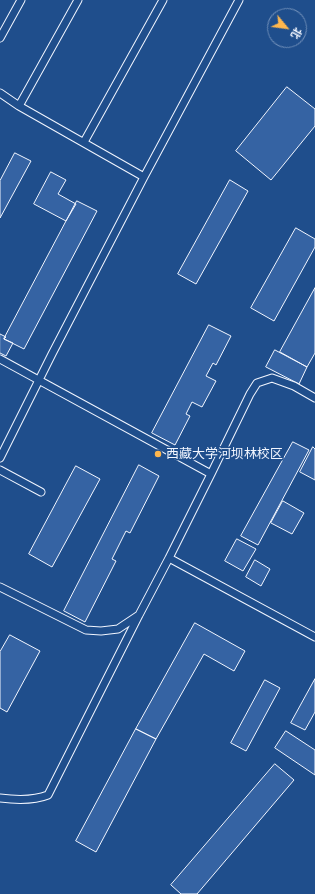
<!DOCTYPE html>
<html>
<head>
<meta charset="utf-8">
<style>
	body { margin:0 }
	#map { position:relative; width:315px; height:894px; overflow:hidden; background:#1f4e8c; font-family:"Libre Baskerville","Noto Sans SC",serif }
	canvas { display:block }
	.north { position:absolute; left:267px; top:8px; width:40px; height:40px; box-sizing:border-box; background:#1f4e8c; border:1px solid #7391ba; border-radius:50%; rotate:119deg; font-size:11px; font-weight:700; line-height:16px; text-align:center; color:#f2f6ff }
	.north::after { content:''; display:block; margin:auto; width:14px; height:18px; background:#ffb74d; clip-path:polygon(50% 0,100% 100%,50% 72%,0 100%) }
</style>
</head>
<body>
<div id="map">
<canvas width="315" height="894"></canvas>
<div class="north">北</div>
</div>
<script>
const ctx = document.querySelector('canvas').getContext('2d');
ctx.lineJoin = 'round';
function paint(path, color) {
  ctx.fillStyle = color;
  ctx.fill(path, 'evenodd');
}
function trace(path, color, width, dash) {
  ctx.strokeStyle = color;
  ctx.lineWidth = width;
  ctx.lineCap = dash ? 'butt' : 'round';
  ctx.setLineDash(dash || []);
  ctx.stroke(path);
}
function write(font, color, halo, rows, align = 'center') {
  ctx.font = font + ' "Libre Baskerville","Noto Sans SC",serif';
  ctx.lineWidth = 3;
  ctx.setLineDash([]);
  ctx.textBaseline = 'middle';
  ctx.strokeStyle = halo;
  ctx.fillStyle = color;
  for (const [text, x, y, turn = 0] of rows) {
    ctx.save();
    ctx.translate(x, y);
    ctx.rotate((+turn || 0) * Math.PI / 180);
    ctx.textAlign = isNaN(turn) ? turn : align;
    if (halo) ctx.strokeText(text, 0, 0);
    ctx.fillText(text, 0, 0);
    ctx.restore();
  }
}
const building = new Path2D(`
	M287,87L315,109V126L271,180L236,151Z
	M15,153L31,161L0,218V181Z
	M51,172L66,180L58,194L76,204L66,221L34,204Z
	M230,180L248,191L196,284L178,274Z
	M77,201L97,211L24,349L4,339Z
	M296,228L315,239V247L274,321L251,308Z
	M315,288V353L307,367L280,352Z
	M209,325L231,336L216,365L213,363L206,376L216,381L202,407L192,402L186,414L190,416L175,445L152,433Z
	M0,334L6,337L4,339L13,343L6,356L0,353Z
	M275,350L307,367L299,384L266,367Z
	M293,442L309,450L258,545L241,536Z
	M313,447L315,449V480L300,472Z
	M139,465L159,476L130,533L126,531L112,559L116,561L85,622L64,611Z
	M76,466L100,479L52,567L29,554Z
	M283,501L304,513L292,534L271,523Z
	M237,539L256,549L243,571L225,561Z
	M255,560L270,569L261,586L246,577Z
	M195,623L245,651L234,671L204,654L156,739L136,729Z
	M10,635L40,651L7,712L0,708V652Z
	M315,679V712L305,730L291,723Z
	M265,680L280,688L246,751L231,743Z
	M136,729L156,739L96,852L76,841Z
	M286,731L315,750V775L275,748Z
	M275,764L294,780L197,894H181L171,885Z`);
const lane = new Path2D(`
	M0,38L21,0
	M0,93L19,106L144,177
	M19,106L78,0
	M84,142L163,0
	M0,359L211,474L169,558L315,637
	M0,458L52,354L144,177L239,0
	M0,470L41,492
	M211,474L250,394L257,383L272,378L294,386L315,398
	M0,587L86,630L101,631L118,629L139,615L169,558
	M0,798C16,800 33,801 48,795L139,615`);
const markers = [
	[158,454,4,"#ffb74d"]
];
const poiNames = [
	["西藏大学河坝林校区",166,454]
];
paint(building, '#3563a3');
trace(building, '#f2f6ff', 1);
trace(lane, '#f2f6ff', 9);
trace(lane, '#1f4e8c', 7);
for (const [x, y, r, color] of markers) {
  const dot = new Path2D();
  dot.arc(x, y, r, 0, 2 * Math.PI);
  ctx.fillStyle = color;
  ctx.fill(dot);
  trace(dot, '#1f4e8c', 1.5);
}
write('13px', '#f2f6ff', '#1f4e8c', poiNames, 'left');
</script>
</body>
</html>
